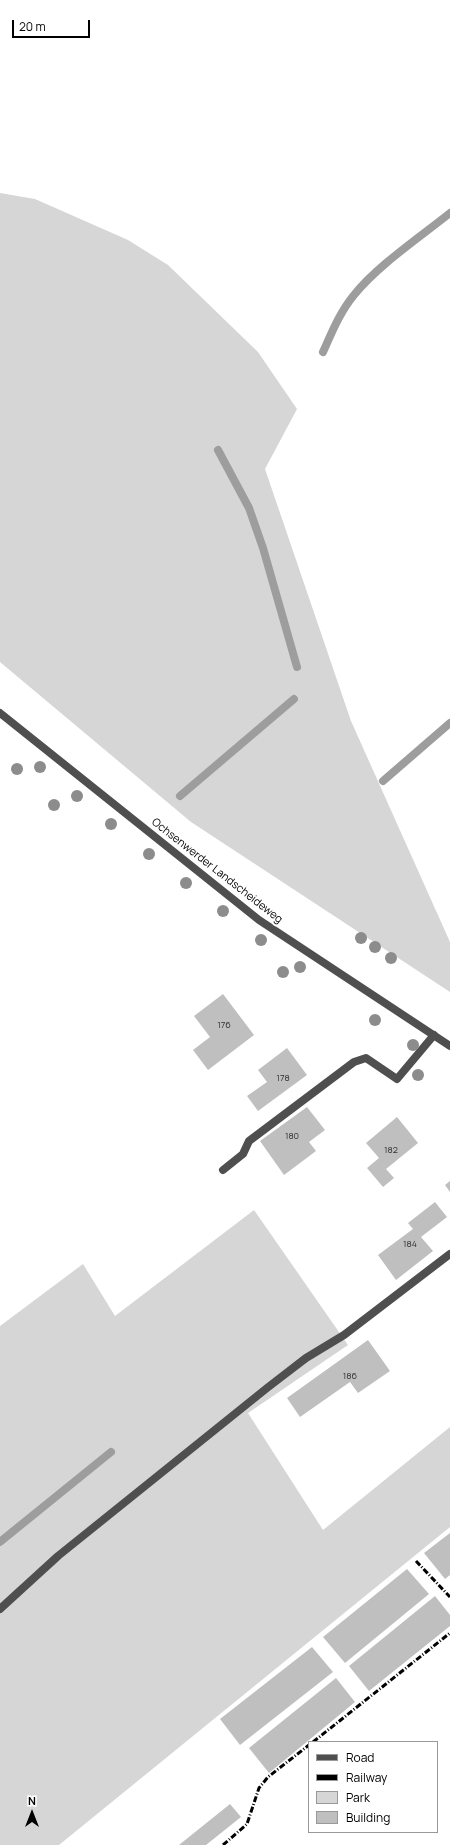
<!DOCTYPE html>
<html>
<head>
<meta charset="utf-8">
<style>
	body { margin:0 }
	#map { position:relative; width:450px; height:1845px; overflow:hidden; background:#fff; font-family:Manrope,sans-serif }
	canvas { display:block }
	.legend { position:absolute; left:308px; top:1741px; width:130px; height:92px; box-sizing:border-box; background:#fff; border:1px solid #999; margin:0; padding:5px 7px; list-style:none; font-size:12px; color:#000 }
	.legend li { display:flex; align-items:center; gap:8px; height:20px }
	.legend b { width:20px; border:1px solid #999 }
	.north { position:absolute; left:12px; top:1793px; width:40px; height:40px; -webkit-text-stroke:3px #fff; paint-order:stroke; rotate:0deg; font-size:11px; font-weight:700; line-height:16px; text-align:center; color:#000 }
	.north::after { content:''; display:block; margin:auto; width:14px; height:18px; background:#000; clip-path:polygon(50% 0,100% 100%,50% 72%,0 100%) }
	.scale { position:absolute; left:12px; top:20px; width:78px; height:18px; box-sizing:border-box; border:2px solid #000; border-top:0; padding-left:5px; font-size:12px; line-height:14px; white-space:nowrap; color:#000; -webkit-text-stroke:3px #fff; paint-order:stroke }
</style>
</head>
<body>
<div id="map">
<canvas width="450" height="1845"></canvas>
<ul class="legend">
<li><b style="height:5px;background:#4f4f4f"></b>Road</li>
<li><b style="height:5px;background:#000"></b>Railway</li>
<li><b style="height:11px;background:#d6d6d6"></b>Park</li>
<li><b style="height:11px;background:#bfbfbf"></b>Building</li>
</ul>
<div class="north">N</div>
<div class="scale">20 m</div>
</div>
<script>
const ctx = document.querySelector('canvas').getContext('2d');
ctx.lineJoin = 'round';
function paint(path, color) {
  ctx.fillStyle = color;
  ctx.fill(path, 'evenodd');
}
function trace(path, color, width, dash) {
  ctx.strokeStyle = color;
  ctx.lineWidth = width;
  ctx.lineCap = dash ? 'butt' : 'round';
  ctx.setLineDash(dash || []);
  ctx.stroke(path);
}
function write(font, color, halo, rows, align = 'center') {
  ctx.font = font + ' Manrope,sans-serif';
  ctx.lineWidth = 4;
  ctx.setLineDash([]);
  ctx.textBaseline = 'middle';
  ctx.strokeStyle = halo;
  ctx.fillStyle = color;
  for (const [text, x, y, turn = 0] of rows) {
    ctx.save();
    ctx.translate(x, y);
    ctx.rotate((+turn || 0) * Math.PI / 180);
    ctx.textAlign = isNaN(turn) ? turn : align;
    if (halo) ctx.strokeText(text, 0, 0);
    ctx.fillText(text, 0, 0);
    ctx.restore();
  }
}
const green = new Path2D(`
	M0,193L35,199L128,240L168,265L258,352L297,409L265,469L351,721L450,942V992L191,822L0,662Z
	M254,1210L348,1345L248,1413L323,1530L450,1427V1527L59,1845H0V1326L83,1264L115,1316Z`);
const stream = new Path2D(`
	M323,352C332,332 340,312 354,295C377,266 420,237 450,213
	M218,450L249,508L263,548L297,667
	M383,781L450,723
	M180,796L294,699
	M0,1542L111,1452`);
const building = new Path2D(`
	M223,994L254,1035L208,1070L193,1050L210,1037L194,1016Z
	M287,1048L307,1075L258,1111L247,1096L267,1082L258,1070Z
	M307,1107L325,1130L309,1142L316,1151L284,1175L260,1141Z
	M397,1117L418,1143L386,1169L394,1178L383,1187L367,1168L379,1158L366,1143Z
	M450,1181V1192L445,1185Z
	M435,1202L447,1217L421,1237L433,1251L396,1280L378,1255L413,1229L408,1223Z
	M368,1340L390,1371L358,1393L350,1382L300,1417L287,1398Z
	M450,1533V1575L445,1579L424,1553Z
	M407,1569L429,1594L345,1663L323,1637Z
	M435,1596L450,1615V1626L369,1691L349,1666Z
	M312,1647L333,1672L240,1745L220,1719Z
	M336,1678L355,1702L269,1773L249,1748Z
	M230,1804L241,1817L206,1845H179Z`);
const service = new Path2D(`
	M223,1170L243,1154L249,1141L354,1062L366,1058L397,1079L434,1035
	M0,1609L58,1556L267,1388L306,1358L344,1335L450,1254`);
const tertiary = new Path2D(`
	M0,713L259,920L450,1046`);
const rail = new Path2D(`
	M416,1561L450,1597
	M313,1742L450,1633
	M223,1845L247,1824L259,1788L268,1777L309,1745`);
const trees = [
	[40,767],
	[17,769],
	[77,796],
	[54,805],
	[111,824],
	[149,854],
	[186,883],
	[223,911],
	[361,938],
	[261,940],
	[375,947],
	[391,958],
	[300,967],
	[283,972],
	[375,1020],
	[413,1045],
	[418,1075]
];
const numberNames = [
	["176",224,1025],
	["178",283,1078],
	["180",292,1136],
	["182",391,1150],
	["184",410,1244],
	["186",350,1376]
];
const streetNames = [
	["Ochsenwerder Landscheideweg",217,871,38]
];
paint(green, '#d6d6d6');
trace(stream, '#9d9d9d', 8);
paint(building, '#bfbfbf');
trace(service, '#4f4f4f', 8);
trace(tertiary, '#4f4f4f', 8);
trace(rail, '#000', 3, [6, 2, 1, 2]);
ctx.fillStyle = '#8c8c8c';
for (const [x, y] of trees) {
  ctx.beginPath();
  ctx.arc(x, y, 6, 0, 2 * Math.PI);
  ctx.fill();
}
write('9px', '#303030', null, numberNames);
write('11px', '#000', '#fff', streetNames);
</script>
</body>
</html>
